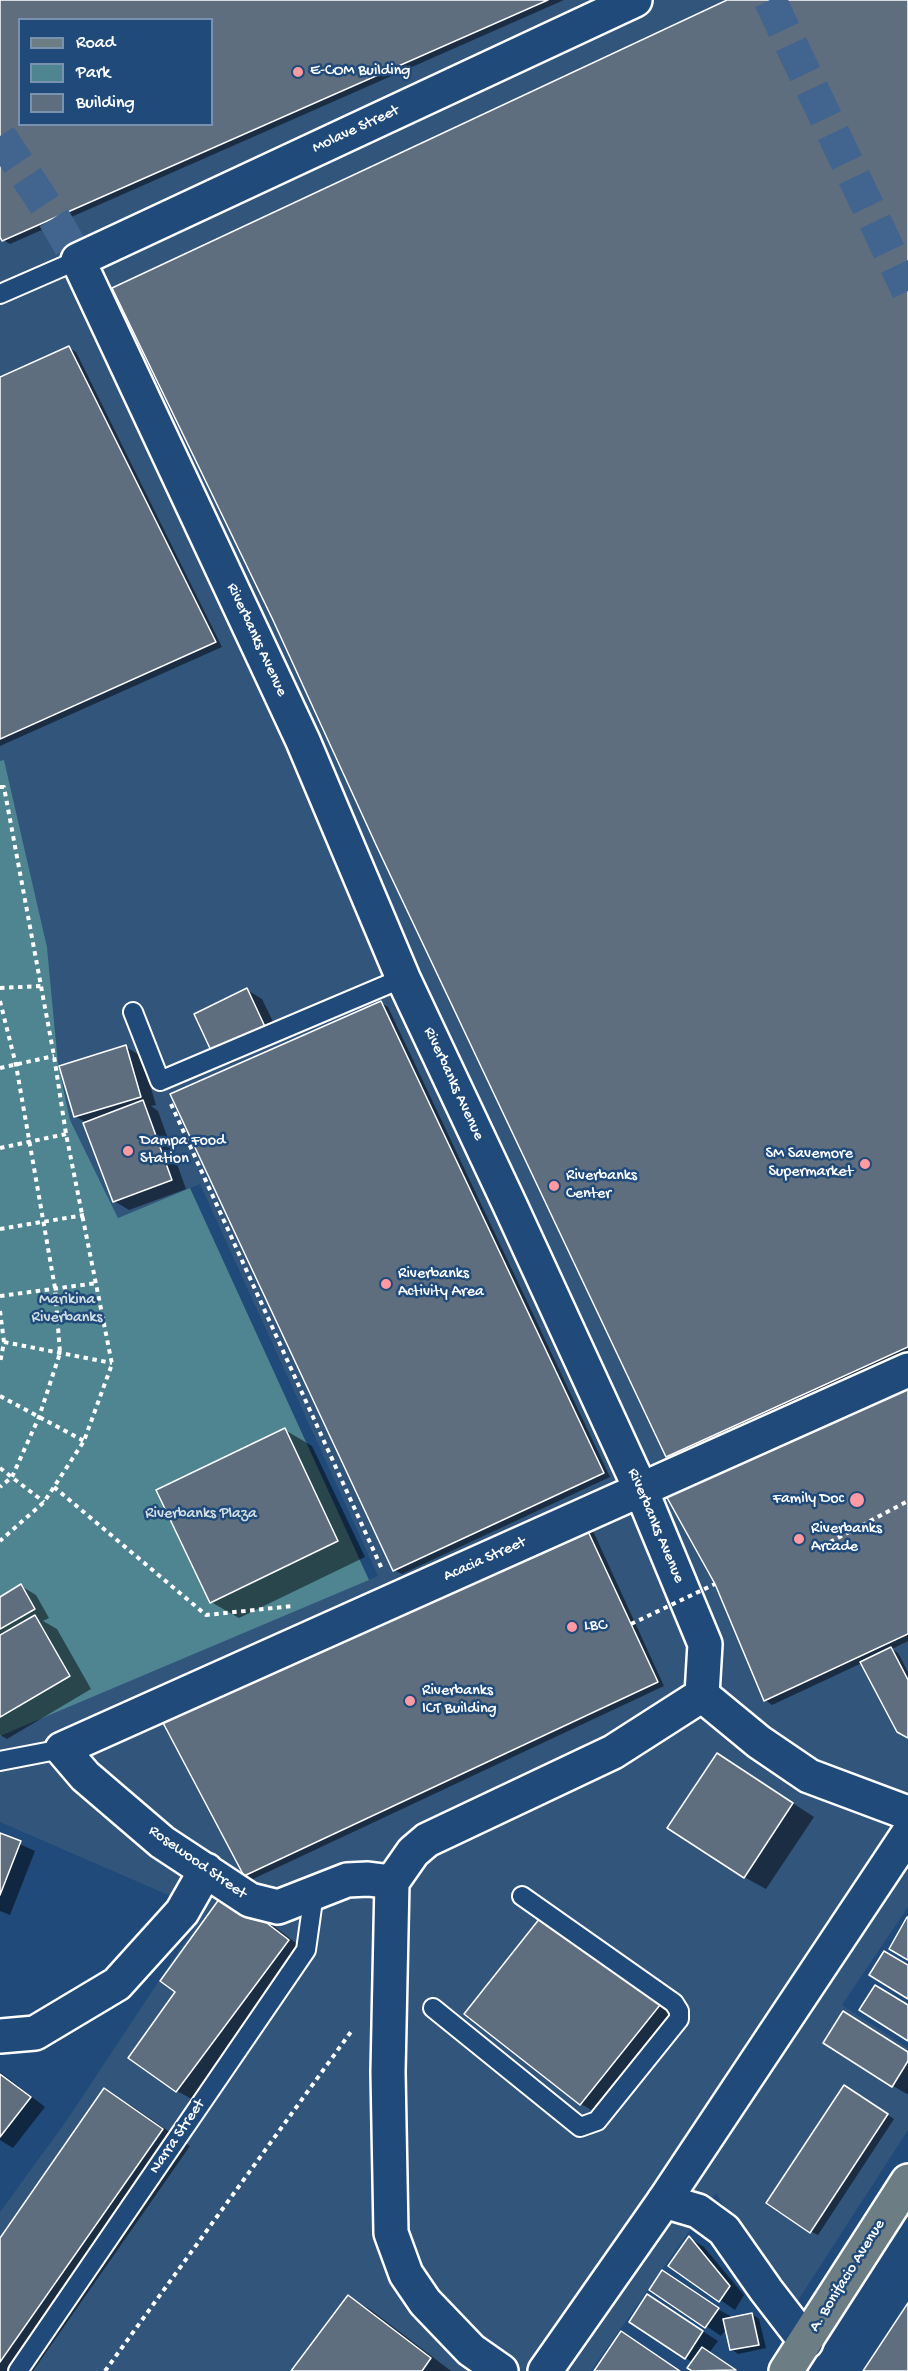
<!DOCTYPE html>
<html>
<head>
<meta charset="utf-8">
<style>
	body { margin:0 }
	#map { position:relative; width:908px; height:2371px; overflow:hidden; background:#1f4a7a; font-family:"Gochi Hand",sans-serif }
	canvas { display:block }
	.legend { position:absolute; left:18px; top:18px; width:195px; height:108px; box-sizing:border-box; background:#1f4a7a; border:2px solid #7992af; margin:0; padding:8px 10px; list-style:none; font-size:18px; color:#fff }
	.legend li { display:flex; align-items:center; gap:12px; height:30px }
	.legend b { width:30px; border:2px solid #7992af }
</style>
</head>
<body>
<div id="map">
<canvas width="908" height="2371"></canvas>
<ul class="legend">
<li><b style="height:8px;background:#6d7d84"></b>Road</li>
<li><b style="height:16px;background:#4f8491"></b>Park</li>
<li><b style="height:16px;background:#5f6e7f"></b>Building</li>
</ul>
</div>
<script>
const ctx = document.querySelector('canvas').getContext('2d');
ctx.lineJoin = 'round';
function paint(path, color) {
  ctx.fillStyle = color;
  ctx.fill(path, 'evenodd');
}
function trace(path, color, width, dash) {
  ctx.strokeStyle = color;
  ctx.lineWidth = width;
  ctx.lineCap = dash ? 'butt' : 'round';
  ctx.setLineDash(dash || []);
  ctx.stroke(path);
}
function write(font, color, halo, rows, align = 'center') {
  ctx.font = font + ' "Gochi Hand",sans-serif';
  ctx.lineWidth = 5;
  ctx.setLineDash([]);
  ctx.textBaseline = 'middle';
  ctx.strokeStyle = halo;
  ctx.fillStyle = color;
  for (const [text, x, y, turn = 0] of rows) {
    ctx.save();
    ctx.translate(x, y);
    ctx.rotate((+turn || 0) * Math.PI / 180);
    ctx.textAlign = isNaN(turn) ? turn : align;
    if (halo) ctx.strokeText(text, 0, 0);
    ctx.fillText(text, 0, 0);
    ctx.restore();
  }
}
const built = new Path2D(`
	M0,0H908V1907L842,2005L908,2048V2130L788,2316L716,2193L591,2371H0V2212L67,2120L205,1911L0,1822V1736L378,1576L200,1184L118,1218L70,1120L58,1063L47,947L4,761H0ZM20,20H212V124H20Z`);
const green = new Path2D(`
	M4,760L47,947L58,1063L70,1120L118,1218L190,1188L369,1580L0,1736V761Z`);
const shadow = new Path2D(`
	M0,0H564L10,244L3,240L0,233ZM20,20H212V124H20Z
	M730,0H908V1355L674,1460L667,1456L273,617Z
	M69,348L76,352L222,647L0,746V378Z
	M247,990L262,999L282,1040L230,1064L215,1056Z
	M381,1003L388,1007L610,1477L402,1574L394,1570Z
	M126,1047L141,1056L156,1105L151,1106L158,1111L186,1189L129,1210L114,1201L87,1123L75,1116Z
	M908,1385V1641L892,1649L898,1653L908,1672V1736L862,1663L772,1705L765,1700Z
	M285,1430L312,1446L365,1557L239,1618L211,1602Z
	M586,1529L594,1533L664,1686L253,1879L245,1874Z
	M21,1586L36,1595L49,1618L43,1621L57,1629L91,1689L7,1739L0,1735V1598Z
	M739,1768L814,1817L766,1889L744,1877Z
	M0,1835L35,1851L10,1915L0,1911Z
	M247,1905L310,1954L199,2103L177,2091L130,2057Z
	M544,1915L681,2018L603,2117L581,2104L466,2014Z
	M908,2053V2094H907L893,2086Z
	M0,2072L45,2107L13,2148L0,2140Z
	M105,2090L132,2106L190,2146L33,2371H0V2240Z
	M851,2091L894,2119L818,2235L810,2231Z
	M689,2238L704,2247L744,2295L735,2310L670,2266Z
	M663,2272L713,2304L712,2306L734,2318L752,2314L759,2319L766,2348L738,2354L731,2349L727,2328L721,2336L651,2289Z
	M648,2296L718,2341L709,2353L735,2371H694L689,2367L693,2362L685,2358Z
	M349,2297L371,2310L451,2371H293Z`);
const building = new Path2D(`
	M0,0H548L2,241L0,237ZM20,20H212V124H20Z
	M727,0H908V1347L666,1457L377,847L272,618L112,288Z
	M69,346L216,642L0,739V377Z
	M247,988L267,1031L214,1057L194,1014Z
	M381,1001L604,1473L393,1571L170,1094Z
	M126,1045L141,1097L74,1117L59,1066Z
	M143,1100L172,1180L113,1202L83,1123Z
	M908,1383V1634L764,1701L715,1584L665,1494Z
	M285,1428L338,1541L210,1603L156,1490Z
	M586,1527L658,1682L244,1876L161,1719Z
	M21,1584L35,1609L0,1629V1597Z
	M35,1615L70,1676L0,1717V1635Z
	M891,1647L908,1680V1738L897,1732L860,1662Z
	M717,1753L793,1803L744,1878L667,1828Z
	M0,1833L21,1841L0,1895Z
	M225,1891L289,1940L176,2092L128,2058L175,1992L160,1981Z
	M544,1913L660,2005L580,2105L464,2014Z
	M907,1917H908V1960L889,1949Z
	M884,1951L908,1965V1999L869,1975Z
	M875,1985L908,2005V2041L859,2010Z
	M843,2011L908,2052V2061L892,2087L823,2043Z
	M0,2074L31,2097L0,2137Z
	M844,2085L888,2114L810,2233L766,2203Z
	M104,2088L163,2129L0,2362V2238Z
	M689,2236L730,2286L719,2302L668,2266Z
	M662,2270L719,2308L705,2328L649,2290Z
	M647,2294L703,2331L685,2359L629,2322Z
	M348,2295L431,2358L422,2371H291Z
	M908,2303V2371H863Z
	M752,2313L759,2345L730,2350L723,2319Z
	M621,2331L680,2371H594Z
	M702,2347L736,2370L692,2371L687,2368Z`);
const secondaryTunnel = new Path2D(`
	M770,0L908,291
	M0,136L54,218L78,260`);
const path = new Path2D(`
	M0,787H4L54,1056L66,1134L112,1364L84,1441L44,1502L0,1541
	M0,988L41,986
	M0,1001L16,1065L55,1288L60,1353L39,1417L12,1477L0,1487
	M0,1068L54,1056
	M171,1104L382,1569
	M0,1148L66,1134
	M0,1229L84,1215
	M0,1296L97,1283
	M0,1311L4,1342L0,1363
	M4,1342L112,1363
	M0,1396L84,1441
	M0,1468L44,1502
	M54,1487L206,1615L293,1606
	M830,1542L908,1501
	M105,2371L353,2029`);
const lane = new Path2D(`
	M0,294L78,260
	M133,1012L160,1081L403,978
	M0,1761L62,1749
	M433,2008L580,2127L597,2121L679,2019V2011L674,2003L522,1896
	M18,2371L306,1950L314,1893`);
const street = new Path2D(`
	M702,1695L759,1742L809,1776L908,1813
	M392,1882L368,1879L347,1880L278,1907L250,1900L162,1842L85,1776L62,1749L908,1370
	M0,2036L35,2033L117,1984L182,1912L206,1870
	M664,2201L908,1834`);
const secondary = new Path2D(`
	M501,2371L471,2350L425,2302L406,2274L391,2233L388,2072L392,1882L413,1852L427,1840L613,1752L702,1695L705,1644L641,1490L509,1203L403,978L303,741L78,260L635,0
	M545,2371L664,2201L698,2211L724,2230L766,2290L806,2342`);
const primary = new Path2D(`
	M786,2371L908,2181`);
const pathBridge = new Path2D(`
	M631,1624L715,1584`);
const markers = [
	[298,72,6,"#ff9aa2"],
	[128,1151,6,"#ff9aa2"],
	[865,1164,6,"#ff9aa2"],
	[554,1186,6,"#ff9aa2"],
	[386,1284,6,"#ff9aa2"],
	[857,1500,8,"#ff9aa2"],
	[799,1539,6,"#ff9aa2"],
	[572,1627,6,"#ff9aa2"],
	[410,1701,6,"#ff9aa2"]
];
const poiNames = [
	["E-COM Building",310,72],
	["Dampa Food",140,1142],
	["Station",140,1160],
	["SM Savemore",853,1155,"right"],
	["Supermarket",853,1173,"right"],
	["Riverbanks",566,1177],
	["Center",566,1195],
	["Riverbanks",398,1275],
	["Activity Area",398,1293],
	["Family Doc",844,1500,"right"],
	["Riverbanks",811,1530],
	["Arcade",811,1548],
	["LBC",584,1627],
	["Riverbanks",422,1692],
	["ICT Building",422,1710]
];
const streetNames = [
	["Molave Street",356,130,-25],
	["Riverbanks Avenue",256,640,65],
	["Riverbanks Avenue",453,1084,65],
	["Riverbanks Avenue",655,1526,67],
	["Acacia Street",485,1560,-24],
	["Rosewood Street",197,1863,35],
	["Narra Street",178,2137,-56],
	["A. Bonifacio Avenue",848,2276,-58]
];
const parkNames = [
	["Marikina",67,1301],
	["Riverbanks",67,1319],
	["Riverbanks Plaza",201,1515]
];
paint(built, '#32557c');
paint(green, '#4f8491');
paint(shadow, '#0007');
paint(building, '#5f6e7f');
trace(building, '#fff', 1.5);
trace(secondaryTunnel, '#41658e', 33, [33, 16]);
trace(lane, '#fff', 22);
trace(street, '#fff', 38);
trace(secondary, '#fff', 38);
trace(primary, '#fff', 38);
trace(path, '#fff', 4, [4.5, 4.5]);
trace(lane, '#1f4a7a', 18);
trace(street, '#1f4a7a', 33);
trace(secondary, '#1f4a7a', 33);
trace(primary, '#6d7d84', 33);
trace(pathBridge, '#fff', 4, [4.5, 4.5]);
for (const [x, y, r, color] of markers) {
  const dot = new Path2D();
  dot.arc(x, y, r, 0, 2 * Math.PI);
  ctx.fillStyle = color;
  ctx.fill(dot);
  trace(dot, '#1f4a7a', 2);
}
write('16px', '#fff', '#1f4a7a', poiNames, 'left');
write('16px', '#fff', '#1f4a7a', streetNames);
write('16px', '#d3e0e4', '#1f4a7a', parkNames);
</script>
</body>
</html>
